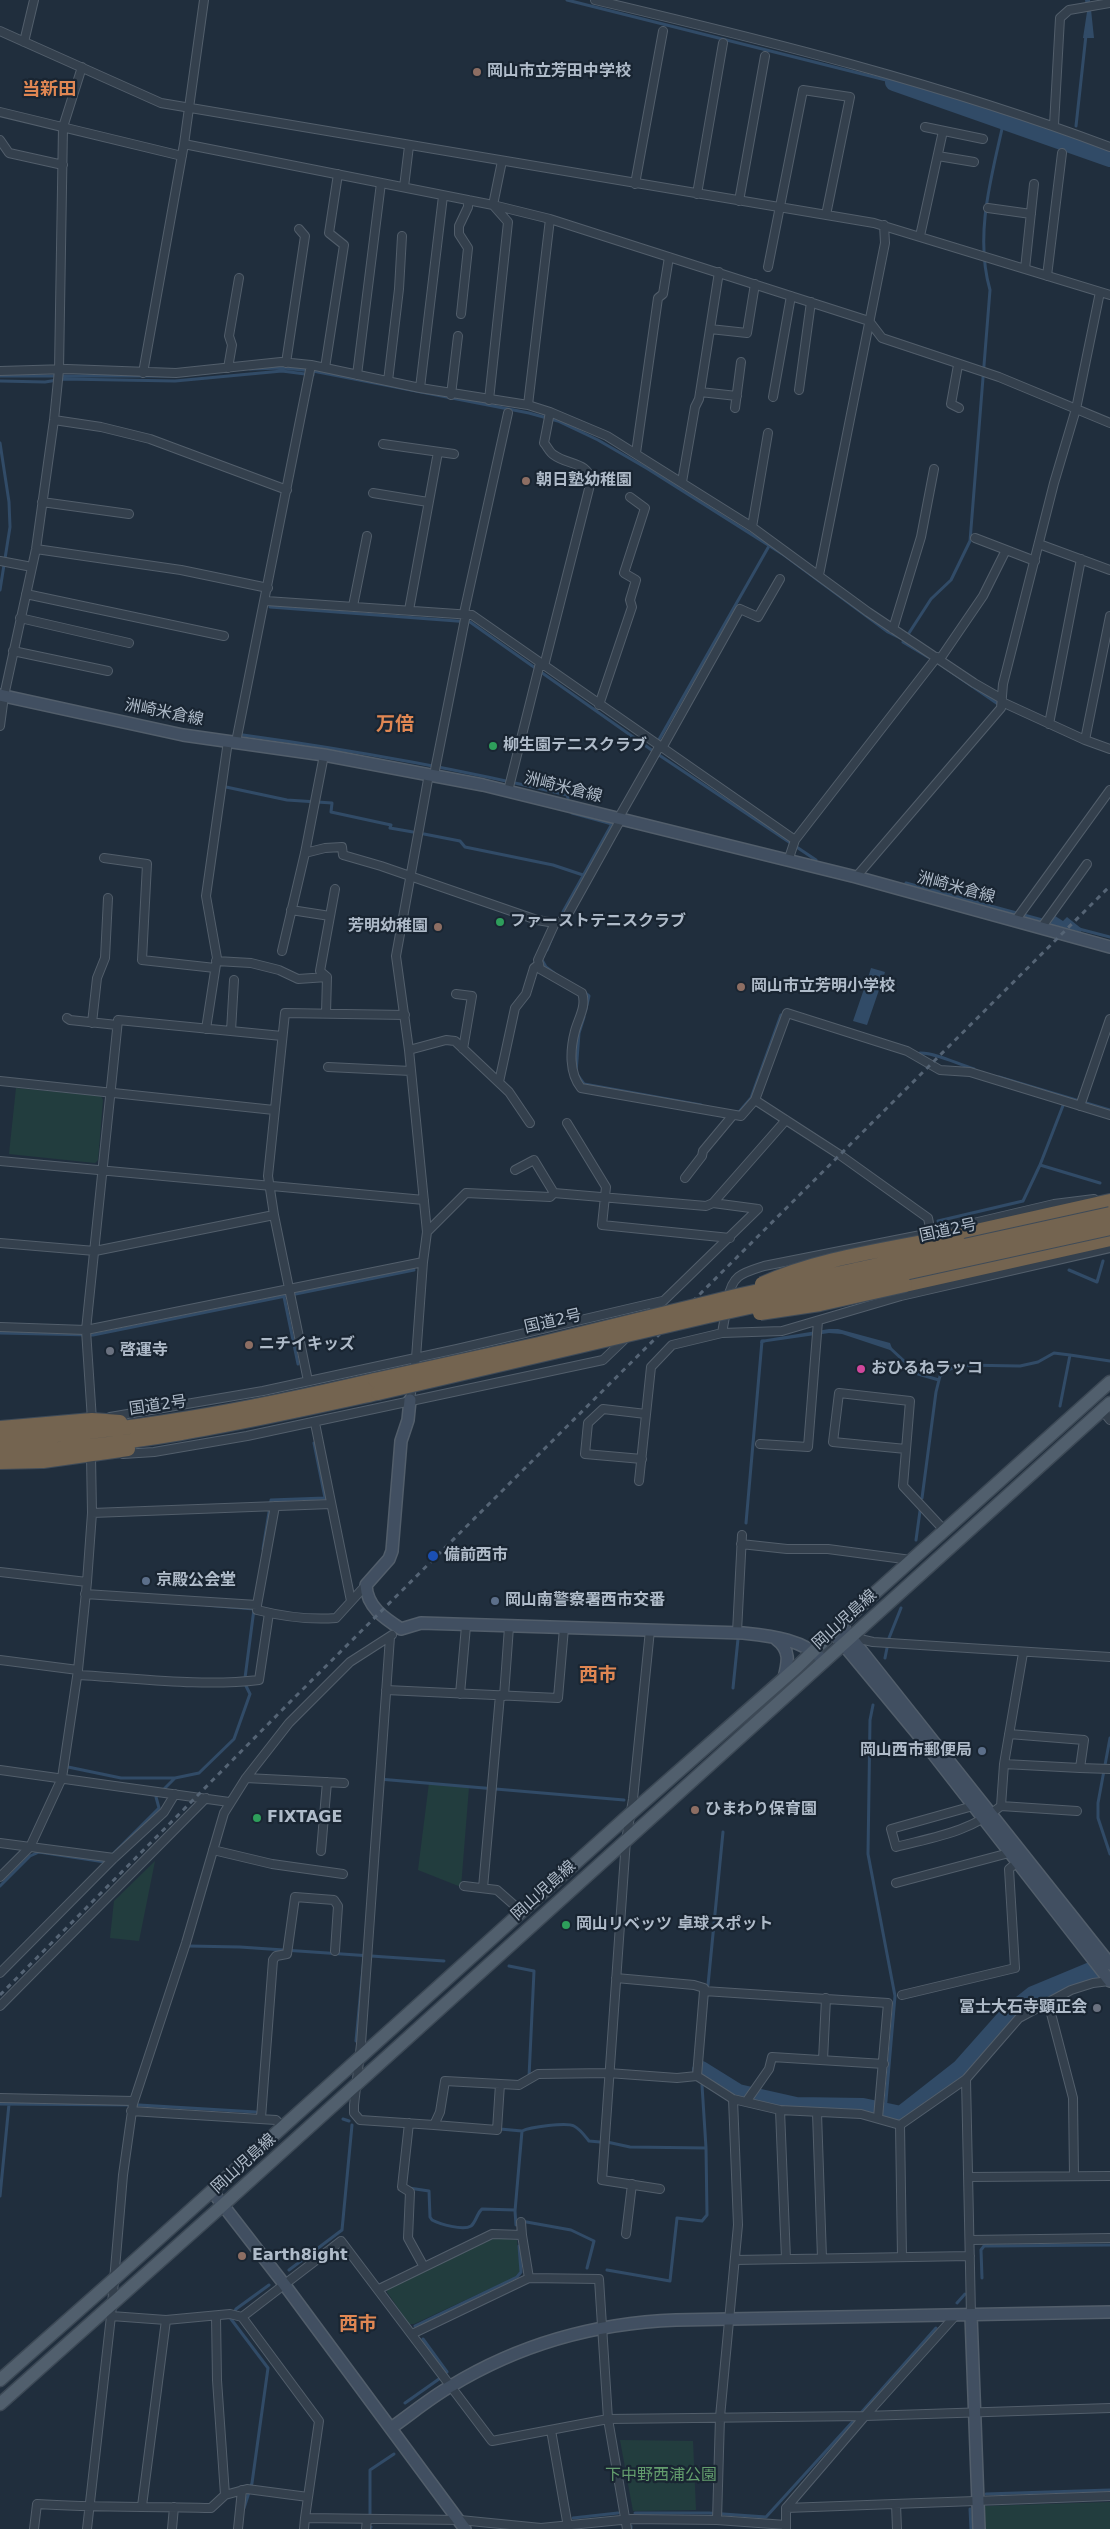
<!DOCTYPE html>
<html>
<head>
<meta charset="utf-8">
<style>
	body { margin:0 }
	canvas { display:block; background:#202e3d }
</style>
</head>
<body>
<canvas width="1110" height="2529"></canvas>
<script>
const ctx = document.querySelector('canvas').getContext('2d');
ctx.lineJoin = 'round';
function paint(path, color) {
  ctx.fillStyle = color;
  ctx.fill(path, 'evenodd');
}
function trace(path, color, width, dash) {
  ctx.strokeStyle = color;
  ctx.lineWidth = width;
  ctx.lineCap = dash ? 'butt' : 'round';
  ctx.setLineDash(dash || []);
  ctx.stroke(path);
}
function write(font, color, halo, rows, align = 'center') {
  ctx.font = font + ' "DejaVu Sans","Noto Sans JP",sans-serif';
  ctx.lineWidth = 4.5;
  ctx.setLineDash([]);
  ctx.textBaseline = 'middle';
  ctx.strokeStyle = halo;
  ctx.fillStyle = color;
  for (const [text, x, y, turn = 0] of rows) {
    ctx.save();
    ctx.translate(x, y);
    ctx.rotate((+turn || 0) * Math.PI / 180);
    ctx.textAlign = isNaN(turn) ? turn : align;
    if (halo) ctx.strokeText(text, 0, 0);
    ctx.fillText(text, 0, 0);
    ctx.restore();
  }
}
const green = new Path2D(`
	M16,1088L101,1096L103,1100L98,1160L95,1163L9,1154Z
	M429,1783L469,1787L461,1887L418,1870Z
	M155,1861L139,1941L110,1938L114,1901Z
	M495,2238L517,2240L520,2271L517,2276L414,2324H409L387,2292L388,2287Z
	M620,2440L693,2441L696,2510L633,2511Z
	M1110,2502V2529H984L983,2506Z`);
const water = new Path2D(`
	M1085,0H1090L1094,38H1083L1087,12Z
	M1055,916L1063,921L1067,917L1082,929L1081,932L1050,924Z
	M871,968L885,972L882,982L868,978Z
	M865,986L879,990L867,1025L853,1021Z
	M829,1329H838L890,1343L893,1351L842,1334L829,1333L760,1343L761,1340Z`);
const stream = new Path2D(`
	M567,0L894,82
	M1076,126L1086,35
	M1074,145L1075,138
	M250,369L283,368L313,371L529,413L558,421L598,440L648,469L784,555L888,632L904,640
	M0,376H176
	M0,381L45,382L64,379L175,381L282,371L313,375V371
	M0,443L9,502L10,527L0,590
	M270,607L470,622L653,751L816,860
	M909,633L931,599L951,580L970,541L990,290C974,234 992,175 1004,120
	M903,642L928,657
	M944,667L998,704
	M243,735C352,750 460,769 567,795L568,798
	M657,743L769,546
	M226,787L287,800L332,803L331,812L391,825L390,828L413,832
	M572,813L612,824
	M424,834L460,841L465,847L553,865L583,875
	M906,883L1046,921
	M1079,929L1110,937
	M547,950L559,919L613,822
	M542,960L546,967L554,973
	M583,991L589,996L586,1009
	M584,1017L579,1033L576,1073L584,1084L701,1105
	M920,1053C937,1053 957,1064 974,1069
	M999,1077L1110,1110
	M736,1112H739L751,1098L781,1015
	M1040,1165L1064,1103
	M938,1221L1023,1201L1040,1165L1100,1183
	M1069,1270L1097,1282L1103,1261
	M284,1297L298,1364
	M0,1333L93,1335L414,1270
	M890,1348L918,1374L939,1380
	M1060,1406L1070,1355L1110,1361
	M922,1498L936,1392L940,1376L950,1369L962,1365L1020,1366L1038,1362L1054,1353L1070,1355
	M746,1523L762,1341H764
	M916,1540L920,1511
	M263,1549L271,1500L325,1498L314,1443
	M885,1658L889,1638L901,1608
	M733,1688L738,1639
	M873,1705L870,1720L868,1854L895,1996L885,2112
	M1110,1738L1098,1803V1818L1110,1854
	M68,1767L121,1778H175L199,1773L234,1739L250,1694L246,1686L245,1678L254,1609L206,1605
	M379,1779L624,1800
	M0,1886L30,1856L39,1852L105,1862L159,1808L156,1797L175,1778
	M188,1946L240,1947L444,1961
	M509,1966L534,1971L529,2077
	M708,1985L723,1832
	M356,2041L365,1947
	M0,2104L139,2105L256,2112
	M343,2119L349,2121
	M500,2129L522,2131
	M607,2142L630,2147L706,2148L702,2085
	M409,2188L429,2191L430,2217L432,2220C440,2224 463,2231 471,2226C476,2222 477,2213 482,2209L515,2210
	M0,2196L9,2104
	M521,2221L571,2230L594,2241L587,2268
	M516,2225L515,2211L522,2131C530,2127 567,2122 574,2126C580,2129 585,2136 589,2141L600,2142
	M289,2270L342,2230L352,2125
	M607,2270L670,2281L677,2218L702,2221L707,2215L706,2148
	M982,2278L981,2250L984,2246L1110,2245
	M957,2303L965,2294
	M415,2326L517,2277L521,2272L519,2246
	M423,2339L447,2372
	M405,2403L439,2379
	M860,2414L936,2328
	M986,2494L1110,2490
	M244,2508L252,2483L268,2368L231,2319L236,2309L269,2285
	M970,2509L971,2529
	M635,2513H709L766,2517L856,2418
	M370,2514V2470L394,2454
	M573,2518L618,2513
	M631,2526V2529
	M370,2529L371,2527`);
const river = new Path2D(`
	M894,82L1110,158
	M701,2070L738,2093L796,2106L863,2107L901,2115L961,2068L1009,2014L1033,1995L1110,1963`);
const street = new Path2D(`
	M595,0C769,41 943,84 1110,147
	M0,31L161,103L874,223L1110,295
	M24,42L34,0
	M0,112L182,156
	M1054,125L1060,18L1069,10L1110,3
	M925,127L983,139
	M0,140L9,153L63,165
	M184,144L493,205L550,219L869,321L882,338L999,377L1110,423
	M938,156L974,162
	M635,184L663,31
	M404,187L409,146
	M697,194L723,43
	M739,201L765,56
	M493,205L502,161
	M988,208L1031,214
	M920,236L943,131
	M768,267L803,90L850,97L826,215
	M1025,269L1034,184
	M1047,276L1062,153
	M461,314L468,248L459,234V226L468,207V200
	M710,329L747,333L755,284
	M286,363L305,236L299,229
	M958,365L951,404L959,408
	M228,368L232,345L229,336L239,278
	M325,368L344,245L329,233L338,174
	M0,371L67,369L176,373L281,362L311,365L420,388L528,405L550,412L607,436L752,527L868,612L974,683L1002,699
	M143,373L184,144L204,0
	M357,375L381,183
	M388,381L399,289L402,236
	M420,388L443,196
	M799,390L811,302
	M700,392L737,396
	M451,395L458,336
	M773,397L791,296
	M489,400L508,222L493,205
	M528,405L550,219
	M735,408L741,362
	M54,420L101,427L150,439L287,490
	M383,444L454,454
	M636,453L658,298L663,294L669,257
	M682,482L695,407L699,399L719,272
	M373,493L428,502
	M42,502L129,514
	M752,527L768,433
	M975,538L1035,561
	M1039,544L1110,570
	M36,549L181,570L268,588
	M0,561L32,567
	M819,575L885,243L884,225
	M26,594L224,636
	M266,601L472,615L795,840
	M353,606L367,536
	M409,610L438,452
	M464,613L508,413
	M20,618L129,643
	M893,629L921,537L934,469
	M13,651L108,671
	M940,659L983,596L1006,550
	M544,666L591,481C589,462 567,465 554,455C550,453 547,446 544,443L550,412
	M1002,702L1085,740L1110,749
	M599,705L632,607L630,600L636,580L624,573L645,508L630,497
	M1049,724L1081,559
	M0,726L4,696L36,549L54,420L59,370L63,127L82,67
	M1085,740L1110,616
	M236,742L311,365
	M662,748L740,609L758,617L780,579
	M434,775L466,614
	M508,791L540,663
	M618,819L659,747
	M305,853L325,848L342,847L343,855L381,866L537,920L555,923L538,960L540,969L582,993C587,1006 578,1019 575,1031C570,1050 569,1073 581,1088L741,1116L755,1100L787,1013L907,1051L940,1070L970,1072L1110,1115
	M104,858L147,864L142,960L215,968
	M788,861L795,840L937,657
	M856,877L1001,708L1003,684L1054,483L1076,409L1100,292
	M291,910L330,916
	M1015,921L1110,790
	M555,923L562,921L567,916L621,819
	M1041,928L1087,864
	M282,951L305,853L324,755
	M216,961L251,963L279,970L298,979L327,977
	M456,994L472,996L463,1049
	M326,1013L327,977L320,971L335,889
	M67,1018L70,1020L117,1025
	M92,1023L97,978L105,958L108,898
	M206,1029L217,958L206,896L228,741
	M231,1031L234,980
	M409,1050L446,1040L455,1041L509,1092L530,1123
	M328,1067L411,1071
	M0,1081L274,1110
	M499,1082L515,1008L526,994L534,968L539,964
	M755,1100L840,1155L928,1218L931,1233
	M1080,1106L1110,1019
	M567,1123L606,1187L602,1225L730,1238
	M0,1161L424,1200
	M515,1170L534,1160L554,1193L706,1206L713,1203
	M685,1178L702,1156L703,1151L733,1115
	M758,1209L713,1203L786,1120
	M427,1232L466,1193L550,1197L554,1193
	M0,1243L95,1251L274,1215
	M728,1299C732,1275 742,1273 764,1266L931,1233L1054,1204L1094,1199
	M726,1311L722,1333L782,1331L901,1296L1110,1248
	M650,1314L758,1209
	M0,1327L86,1330L423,1262
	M308,1381L274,1215L268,1176L285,1013L405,1015
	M410,1400L416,1358L423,1262L427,1232L409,1050L396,956L429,774
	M1102,1410L1110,1420
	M110,1417L263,1391L457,1349L662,1301
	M94,1420H92L86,1330L118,1020L282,1036
	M315,1423L351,1601
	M760,1444L808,1447L818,1321
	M906,1449L833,1442L839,1393L910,1401L903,1486L944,1530
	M123,1454L154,1452L247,1436L603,1360L626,1338
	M642,1459L585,1454L588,1423L603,1409L646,1414
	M639,1481L651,1367L672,1345L722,1333
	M92,1513L331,1504
	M741,1544L787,1549H828L911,1560
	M0,1572L87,1582
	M85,1594L257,1605V1610C281,1616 311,1620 336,1618L366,1585
	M257,1605L275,1506
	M650,1630L633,1799L626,1840L602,2180L660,2189
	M737,1632L742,1535
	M390,1637L361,2044L354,2105V2113L360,2120L434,2125L440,2112L445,2081L519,2085L538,2074L608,2073L677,2078L697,2076L733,2099L780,2110L861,2114L900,2125
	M851,1637L873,1642L1110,1657
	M0,1660L78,1670
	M78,1675C137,1678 200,1687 259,1680L269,1613
	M386,1690L558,1698L564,1628
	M460,1694L466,1626
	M504,1696L509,1627
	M1004,1764L1080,1768L1084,1740L1009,1734
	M1080,1768L1110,1769
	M0,1770L229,1802
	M246,1778L344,1783
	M973,1806L891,1829L896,1847C934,1837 970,1832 1001,1806L1004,1764L1023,1653
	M1001,1806L1077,1811
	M0,1843L114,1858
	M213,1850L272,1864L343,1874
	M321,1851L327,1782
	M0,1877L30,1847L62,1778L78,1670L87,1582L92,1513L91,1456L94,1455
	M896,1883L1009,1853
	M464,1886L497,1890L522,1912
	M483,1888L500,1695
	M0,1973L114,1858L164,1812L175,1794
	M616,1978L694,1985L704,1988V1991
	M902,1995L1015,1968L1009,1869L1021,1859
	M1048,2002L1073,2098L1074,2176
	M0,2006L206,1798
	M823,2060L826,1998
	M697,2076L704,1991L888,2003L878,2118
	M966,2079L971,2315
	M0,2098L133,2101
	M746,2102L769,2069L772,2057L884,2064
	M780,2110L786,2259
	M131,2111L276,2120L283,2127
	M817,2113L822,2258
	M261,2118L273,1960L276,1956L287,1954L295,1897L334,1900L338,1906L335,1951
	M409,2123L402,2187L410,2192L408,2238L424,2267
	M434,2125L497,2130L500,2084
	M900,2125L966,2079L1019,2018L1071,1990L1093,1983L1110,1981
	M900,2125L902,2257
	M969,2177L1110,2176
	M521,2222L522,2235
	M626,2234L632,2184
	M971,2240L1110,2238
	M735,2260L970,2256
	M379,2289L492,2234L522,2235L529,2278
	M111,2316L166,2320L230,2314L242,2317L319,2421L305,2518L460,2520L541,2528L631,2519L717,2520L786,2525
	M216,2316L217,2380L225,2495
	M242,2317L341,2241L492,2441L608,2419L865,2416L1110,2408
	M412,2334L529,2278L599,2279L608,2419L627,2529
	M551,2430L568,2527
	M896,2504L897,2529
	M142,2506L166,2320
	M786,2508L1110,2496
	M717,2520L720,2417L738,2225L733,2099
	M34,2529L37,2504C95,2508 153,2506 211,2508L225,2495L247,2489L308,2497
	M87,2529L111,2316L123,2175L133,2104L186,1943L224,1813L246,1778L289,1723L350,1662L392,1635
	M172,2529L174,2507
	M238,2529L242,2490
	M304,2529L305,2518
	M366,2529L367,2519
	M786,2529V2508L865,2416L956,2315`);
const secondary = new Path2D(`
	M0,695L183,735L324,755L483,785L856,877L1110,947
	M410,1400L408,1420L401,1441L392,1551L389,1559L366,1585C367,1607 384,1618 401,1629L421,1623L743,1633C771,1636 804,1639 824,1661
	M841,1625L1110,1964
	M833,1632L920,1737L1110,1981
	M776,1639C791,1650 788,1662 784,1678
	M212,2191L284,2284L465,2529
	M971,2315L979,2529
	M391,2428C411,2414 430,2398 451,2386C520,2344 596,2323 676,2320L1110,2312`);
const primary = new Path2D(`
	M0,2380L113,2280L630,1814L797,1667L857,1609L1110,1382
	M0,2404L223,2205L1110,1403`);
const highway = new Path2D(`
	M958,1235L1110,1201
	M905,1285L1110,1239
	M0,1428L92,1420L120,1422
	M0,1439C127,1433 251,1409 375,1380
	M0,1452C128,1449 254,1420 378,1393
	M0,1462L43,1461L128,1449`);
const rail = new Path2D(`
	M0,1995L293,1699L1110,886`);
const highwayBridge = new Path2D(`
	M762,1284C822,1257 893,1249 958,1235
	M760,1313L820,1304L905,1285
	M375,1380L539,1344L736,1296L1110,1214
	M378,1393L708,1316L1110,1228`);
const markers = [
	[477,72,5,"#8d6e63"],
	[526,481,5,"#8d6e63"],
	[493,746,5,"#2e9e5b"],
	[500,922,5,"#2e9e5b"],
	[438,927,5,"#8d6e63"],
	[741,987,5,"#8d6e63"],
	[249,1345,5,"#8d6e63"],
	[110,1351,5,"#6b7280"],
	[861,1369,5,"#d1479c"],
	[433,1556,6,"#1a4fb4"],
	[146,1581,5,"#5c6f8a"],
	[495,1601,5,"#5c6f8a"],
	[982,1751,5,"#5c6f8a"],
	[695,1810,5,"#8d6e63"],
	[257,1818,5,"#2e9e5b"],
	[566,1925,5,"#2e9e5b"],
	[1097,2008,5,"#6b7280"],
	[242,2256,5,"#8d6e63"]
];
const poiNames = [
	["岡山市立芳田中学校",487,72],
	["朝日塾幼稚園",536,481],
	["柳生園テニスクラブ",503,746],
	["ファーストテニスクラブ",510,922],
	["芳明幼稚園",428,927,"right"],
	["岡山市立芳明小学校",751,987],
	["ニチイキッズ",259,1345],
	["啓運寺",120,1351],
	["おひるねラッコ",871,1369],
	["備前西市",444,1556],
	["京殿公会堂",156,1581],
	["岡山南警察署西市交番",505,1601],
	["岡山西市郵便局",972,1751,"right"],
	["ひまわり保育園",705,1810],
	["FIXTAGE",267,1818],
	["岡山リベッツ 卓球スポット",576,1925],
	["冨士大石寺顕正会",1087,2008,"right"],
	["Earth8ight",252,2256]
];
const streetNames = [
	["洲崎米倉線",164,713,11],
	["洲崎米倉線",563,788,14],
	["洲崎米倉線",956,888,15],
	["国道2号",948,1231,-12],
	["国道2号",553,1322,-13],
	["国道2号",158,1406,-8],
	["岡山児島線",845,1620,-42],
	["岡山児島線",544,1891,-42],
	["岡山児島線",244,2164,-42]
];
const parkNames = [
	["下中野西浦公園",661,2476]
];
const neighbourhoodNames = [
	["当新田",49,90]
];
const quarterNames = [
	["万倍",395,725],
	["西市",598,1676],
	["西市",358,2325]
];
paint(green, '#223d3e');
paint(water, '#314b67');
trace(stream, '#314b67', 3);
trace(river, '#314b67', 18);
trace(street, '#525e6b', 10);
trace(secondary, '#525e6b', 14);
trace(primary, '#3d4956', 15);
trace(highway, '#3f4b58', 16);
trace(street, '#34404d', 8);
trace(secondary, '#414f61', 11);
trace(primary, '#515f6d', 12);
trace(highway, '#746450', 14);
trace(rail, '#556475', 3, [5, 5]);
trace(highwayBridge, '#3f4b58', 16, []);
trace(highwayBridge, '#746450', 14);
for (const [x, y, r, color] of markers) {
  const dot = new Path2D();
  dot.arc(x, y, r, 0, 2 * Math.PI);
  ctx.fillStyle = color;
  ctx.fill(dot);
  trace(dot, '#192532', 2);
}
write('bold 16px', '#afbbc9', '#192532', poiNames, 'left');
write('16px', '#afbbc9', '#192532', streetNames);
write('16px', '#639d6d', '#192532', parkNames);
write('bold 18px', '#e08753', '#192532', neighbourhoodNames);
write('bold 19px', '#e08753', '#192532', quarterNames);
</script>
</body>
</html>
